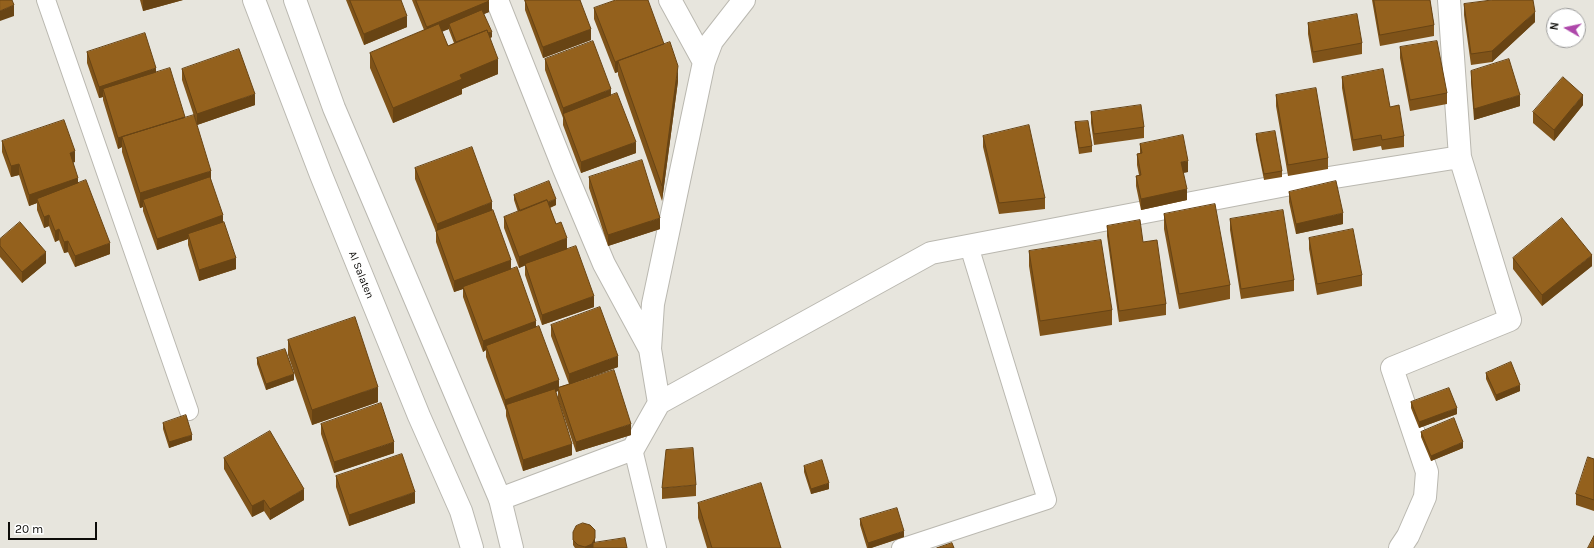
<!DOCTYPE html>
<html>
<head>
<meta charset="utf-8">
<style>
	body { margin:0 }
	#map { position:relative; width:1594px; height:548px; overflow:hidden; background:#e7e5dd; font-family:Karla,sans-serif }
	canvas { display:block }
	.north { position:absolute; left:1546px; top:8px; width:40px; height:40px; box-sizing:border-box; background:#fff; border:1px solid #9e9e9d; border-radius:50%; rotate:279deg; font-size:11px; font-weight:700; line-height:16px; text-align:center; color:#0d0c09 }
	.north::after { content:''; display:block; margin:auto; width:14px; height:18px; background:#ae47aa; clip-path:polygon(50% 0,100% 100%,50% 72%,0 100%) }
	.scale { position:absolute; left:8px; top:522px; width:89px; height:18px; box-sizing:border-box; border:2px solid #0d0c09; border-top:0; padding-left:5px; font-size:12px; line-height:14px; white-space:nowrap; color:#0d0c09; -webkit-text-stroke:3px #fff; paint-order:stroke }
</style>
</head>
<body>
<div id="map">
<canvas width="1594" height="548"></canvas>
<div class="north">N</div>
<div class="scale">20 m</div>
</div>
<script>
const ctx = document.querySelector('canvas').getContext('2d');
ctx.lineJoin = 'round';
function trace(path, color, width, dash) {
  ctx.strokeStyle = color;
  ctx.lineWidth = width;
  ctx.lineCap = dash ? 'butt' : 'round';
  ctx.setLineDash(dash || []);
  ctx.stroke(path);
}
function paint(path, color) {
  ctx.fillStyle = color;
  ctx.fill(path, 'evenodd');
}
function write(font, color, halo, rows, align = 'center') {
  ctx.font = font + ' Karla,sans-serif';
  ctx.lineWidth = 3;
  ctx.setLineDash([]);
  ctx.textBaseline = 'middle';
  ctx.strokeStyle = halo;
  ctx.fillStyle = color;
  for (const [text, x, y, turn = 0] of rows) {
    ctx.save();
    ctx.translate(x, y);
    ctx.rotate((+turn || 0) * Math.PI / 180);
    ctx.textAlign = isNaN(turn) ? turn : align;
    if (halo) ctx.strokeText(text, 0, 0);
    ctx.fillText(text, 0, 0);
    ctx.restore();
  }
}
const service = new Path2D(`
	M46,0L189,411
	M633,449L657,548
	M901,548L1047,500L969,246`);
const minor = new Path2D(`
	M497,0L564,169L604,264L650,349
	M704,62L712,41L744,0
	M659,403L650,349L653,304L704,62L670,0
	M500,499L633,449L659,403L931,253L1291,184L1460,157
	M1400,548L1408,536L1425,497L1427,472L1392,368L1510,320L1460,157L1449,0`);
const secondary = new Path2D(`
	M254,0L321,175L419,416L461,511L472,548
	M295,0L334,108L500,499L512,548`);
const wall = new Path2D(`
	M140,0H183L143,11Z
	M346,0H401L407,27L364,45Z
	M412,0H488L489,12L484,14L492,37L490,38L498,74L462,89V94L393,123L370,68V53L424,30ZM449,29V30L454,43L448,46L442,31Z
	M525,0H580L591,40L543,58L525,10Z
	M1372,0H1430L1434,25V36L1380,46Z
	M1464,4L1535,22L1492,62L1471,65L1464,15Z
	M594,8L678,81L662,201L618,75V72L615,73L594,19Z
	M1308,23L1362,43V54L1313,63L1308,34Z
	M1400,47L1447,93V104L1410,111L1400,58Z
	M87,52L156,72L185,118L211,181L223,222L236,269L199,281L188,245V239L157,250L143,211V207L140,208L122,152V147L118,149L103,100V97L99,98L87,63Z
	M545,59L611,96L636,153L581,173L563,125V118L545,70Z
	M182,69L255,105L197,125L182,80Z
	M1471,71L1520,106L1474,120L1471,82Z
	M1342,77L1390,107L1404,136V147L1382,150L1381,146L1353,151L1342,88Z
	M1276,95L1328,158V169L1288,176L1276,106Z
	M1583,105L1554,141L1533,123V112Z
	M1091,112L1144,127V138L1094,145L1091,123Z
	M1075,122L1092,146V152L1079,154L1075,128Z
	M1256,134L1282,171V177L1264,180L1256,140Z
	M983,136L1045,198V209L999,214L983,147Z
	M2,141L75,162H73L78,183L110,254L75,267L68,252L64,253L59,240L55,242L49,226L44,228L37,210V203L29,206L19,175L11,177L2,152Z
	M1140,144L1188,172L1183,173L1187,200L1141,210L1136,186V176L1139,175L1137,165V154L1140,153Z
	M415,168L492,210L511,269L536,327L559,387L569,384L551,336V325L618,367L574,383L631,435L576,452L558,399V391L556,392L572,455L523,471L506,416V410L486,357V350L483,352L463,297V289L454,292L436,242V232L415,179Z
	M589,177L660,229L608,246L589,188Z
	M1289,192L1343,224L1296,234L1289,202Z
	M514,195L556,205L550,208L556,224L567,249L594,307L542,325L525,275V265L519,268L504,228V217L518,212L514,200Z
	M1164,214L1230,285V299L1179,309L1164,229Z
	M1230,219L1294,280V291L1241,299L1230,230Z
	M1107,226L1143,242L1166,304V315L1119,322L1107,236Z
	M1309,238L1362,275V286L1317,295L1309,249Z
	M0,246L46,263L22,283L0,257Z
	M1029,251L1112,310V325L1040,336L1029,266Z
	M1513,258L1592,266L1542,306L1513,269Z
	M288,340L378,402L312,425L288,355Z
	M257,358L294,380L266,390L257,364Z
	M1486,373L1520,391L1496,401L1486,379Z
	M1411,402L1457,414L1419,428L1411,408Z
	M163,423L192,440L169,448L163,429Z
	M321,424L394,453L334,473L321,434Z
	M1421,432L1463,448L1431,461L1421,437Z
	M224,458L304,500L270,520L264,511L252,517L224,469Z
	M1594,459V511L1576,505V494Z
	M804,466L829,489L811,494L804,472Z
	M336,476L415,503L349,526L336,487Z
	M696,485V496L662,499V488Z
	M698,503L781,548H707L698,518Z
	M860,519L904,537L871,548H867L860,525Z
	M573,532L595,543L627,548H575L573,545Z`);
const shadedWall = new Path2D(`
	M143,0H183L143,11Z
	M489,1V12L450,28L449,24V29L427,38V27Z
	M14,5V16L0,21V11Z
	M1535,12V22L1492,62V51Z
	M407,16V27L364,45V34Z
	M591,29V40L543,58V47Z
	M492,32V37L458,52V46Z
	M498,59V74L462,89V94L393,123V108L460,75Z
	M618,61V72L615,73V62Z
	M678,66V81L662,201V186Z
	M156,68V79L103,89V97L99,98V87Z
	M611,89V100L563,114V108Z
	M255,94V105L197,125V114Z
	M1520,95V106L1474,120V109Z
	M1583,95V105L1554,141V130Z
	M185,117V128L122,137V147L118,149V138Z
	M636,142V153L581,173V162Z
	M75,151V162L70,164V153Z
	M1188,161V172L1181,173V162Z
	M19,164V175L11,177V166Z
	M211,171V186L143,200V207L140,208V193Z
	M78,178V189L37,199V203L29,206V195Z
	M1187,189V200L1141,210V199Z
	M556,199V205L521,219V213Z
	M492,202V213L437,235V224Z
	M1343,213V224L1296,234V224Z
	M49,215V226L44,228V217Z
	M223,215V226L188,234V239L157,250V239Z
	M660,218V229L608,246V235Z
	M59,229V240L55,242V231Z
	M567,238V249L519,268V257Z
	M68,241V252L64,253V242Z
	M110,243V254L75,267V256Z
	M46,252V263L22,283V272Z
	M1592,255V266L1542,306V295Z
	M236,258V269L199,281V270Z
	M511,260V271L463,287V289L454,292V281Z
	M594,296V307L542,325V315Z
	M536,321V332L486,346V350L483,352V341Z
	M618,356V367L569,385V374Z
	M294,374V380L266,390V384Z
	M559,380V390L558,388V391L507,410L506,405L505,410V400Z
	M1520,385V391L1496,401V395Z
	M378,387V402L312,425V410Z
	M1457,408V414L1419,428V422Z
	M631,424V435L576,452V442Z
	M192,435V440L169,448V442Z
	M394,442V453L334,473V462Z
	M1463,442V448L1431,461V456Z
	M572,444V455L523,471V460Z
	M829,483V489L811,494V489Z
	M304,489V500L270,520V509Z
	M415,492V503L349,526V515Z
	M264,500V511L252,517V506Z
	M904,531V537L871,548H868V543Z
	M595,538V543H593V548H585V547Z`);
const building = new Path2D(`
	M0,0H12L14,5L0,11Z
	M350,0H401L407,16L364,34Z
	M416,0H488L489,1L427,27Z
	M525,0H580L591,29L543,47Z
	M616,0H648L664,44L615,62L594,8Z
	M1374,0H1430L1434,25L1380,35Z
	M1492,0H1533L1535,12L1492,51L1471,54L1464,4Z
	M482,10L492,32L488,33L487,30L456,42L449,24Z
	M1357,14L1362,43L1313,52L1308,23Z
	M439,24L448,46L487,30L498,59L460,75L462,79L393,108L370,53Z
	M145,33L156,68L99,87L87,52Z
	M593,41L611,89L563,108L545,59Z
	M1437,41L1447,93L1410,100L1400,47Z
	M670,42L678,66L662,186L618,61Z
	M239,49L255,94L197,114L182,69Z
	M1509,59L1520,95L1474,109L1471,71Z
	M170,68L185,117L118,138L103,89Z
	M1383,69L1390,107L1399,105L1404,136L1382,140L1381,135L1353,140L1342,77Z
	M1563,77L1583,95L1554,130L1533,112Z
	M1316,88L1328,158L1288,165L1276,95Z
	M617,93L636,142L581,162L563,114Z
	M1141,105L1144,127L1094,134L1091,112Z
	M194,115L211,171L140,193L122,137Z
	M64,120L75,151L70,153L78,178L29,195L19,164L11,166L2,141Z
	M1088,121L1092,146L1079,148L1075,122Z
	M1029,125L1045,198L999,203L983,136Z
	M1275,131L1282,171L1264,174L1256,134Z
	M1183,135L1188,161L1181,162L1187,189L1141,199L1136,176L1141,175L1137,154L1142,153L1140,144Z
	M472,147L492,202L437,224L415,168Z
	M642,160L660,218L608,235L589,177Z
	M210,177L223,215L157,239L143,200Z
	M86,180L110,243L75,256L68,241L64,242L59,229L55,231L49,215L44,217L37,199Z
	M549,181L556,199L548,202L547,200L520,211L514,195Z
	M1336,181L1343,213L1296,224L1289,192Z
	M547,200L556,224L561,222L567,238L519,257L504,217Z
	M1215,204L1230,285L1179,294L1164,214Z
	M493,210L511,260L454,281L436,231Z
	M1283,210L1294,280L1241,289L1230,219Z
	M1562,218L1592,255L1542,295L1513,258Z
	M1140,220L1143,242L1157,240L1166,304L1119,311L1107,226Z
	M20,222L46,252L22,272L0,246V239Z
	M224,222L236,258L199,270L188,234Z
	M1353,229L1362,275L1317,284L1309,238Z
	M1101,240L1112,310L1040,321L1029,251Z
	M576,246L594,296L542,315L525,264Z
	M517,267L536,321L483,341L463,287Z
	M600,307L618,356L569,374L551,325Z
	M355,317L378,387L312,410L288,340Z
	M539,326L559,380L505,400L486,346Z
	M285,349L294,374L266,384L257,358Z
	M1511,362L1520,385L1496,395L1486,373Z
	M614,370L631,424L576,442L558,388Z
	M1449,388L1457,408L1419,422L1411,402Z
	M555,389L572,444L523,460L506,405Z
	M381,403L394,442L334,462L321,424Z
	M186,415L192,435L169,442L163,423Z
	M1454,418L1463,442L1431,456L1421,432Z
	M270,431L304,489L270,509L264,500L252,506L224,458Z
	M693,448L696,485L662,488L666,450Z
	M402,454L415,492L349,515L336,476Z
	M1588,457L1594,459V500L1576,494Z
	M822,460L829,483L811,489L804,466Z
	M761,483L781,548H712L698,503Z
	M897,508L904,531L868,543L860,519Z
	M583,523L590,525L595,530V538L592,544L585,547L578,545L573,540V532L576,526Z
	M1594,536V548H1588Z
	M625,538L627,548H593V543Z
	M952,543L954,548H937Z`);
const streetNames = [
	["Al Salaten",361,275,68]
];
trace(service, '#bab8b0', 20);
trace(minor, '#bab8b0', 24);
trace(secondary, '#bab8b0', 24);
trace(service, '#fff', 18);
trace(minor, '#fff', 22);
trace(secondary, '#fff', 22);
paint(wall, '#7f5319');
paint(shadedWall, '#684414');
paint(building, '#94611d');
trace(building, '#684414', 1);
write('11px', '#0d0c09', '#fff', streetNames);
</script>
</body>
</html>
